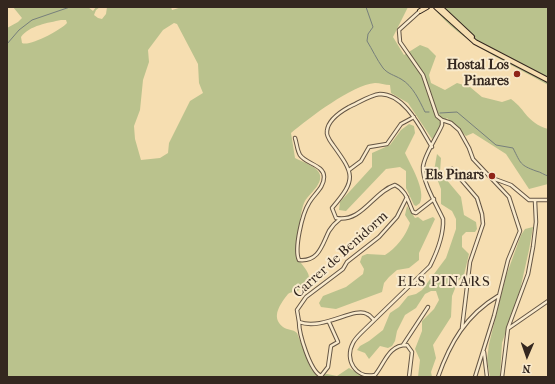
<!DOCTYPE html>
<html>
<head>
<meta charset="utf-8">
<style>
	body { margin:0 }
	#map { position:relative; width:555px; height:384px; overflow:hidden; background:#f6deb1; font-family:"IM FELL French Canon",serif }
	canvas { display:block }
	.frame { position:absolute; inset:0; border:8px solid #34271f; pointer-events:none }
	.north { position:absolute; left:507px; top:336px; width:40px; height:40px; -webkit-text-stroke:3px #f9eacc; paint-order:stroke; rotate:182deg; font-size:11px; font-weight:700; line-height:16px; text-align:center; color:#34271f }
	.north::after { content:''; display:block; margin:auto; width:14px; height:18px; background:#34271f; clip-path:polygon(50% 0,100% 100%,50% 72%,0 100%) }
</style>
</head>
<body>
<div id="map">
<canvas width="555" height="384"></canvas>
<div class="frame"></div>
<div class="north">N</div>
</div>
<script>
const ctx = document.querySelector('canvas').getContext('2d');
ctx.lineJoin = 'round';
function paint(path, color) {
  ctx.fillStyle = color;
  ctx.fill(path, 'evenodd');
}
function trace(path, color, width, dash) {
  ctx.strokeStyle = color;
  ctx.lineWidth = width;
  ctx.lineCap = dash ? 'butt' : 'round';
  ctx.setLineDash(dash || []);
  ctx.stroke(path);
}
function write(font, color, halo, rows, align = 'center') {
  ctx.font = font + ' "IM FELL French Canon",serif';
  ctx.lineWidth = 4;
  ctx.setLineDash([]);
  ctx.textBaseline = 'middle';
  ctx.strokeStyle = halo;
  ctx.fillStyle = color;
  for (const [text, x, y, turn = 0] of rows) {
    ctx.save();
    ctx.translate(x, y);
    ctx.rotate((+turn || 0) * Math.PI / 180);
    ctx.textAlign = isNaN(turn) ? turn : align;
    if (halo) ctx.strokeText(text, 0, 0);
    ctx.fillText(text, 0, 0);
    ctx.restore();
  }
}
const green = new Path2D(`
	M13,7H88L93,11L96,7H100L96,10L94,15L98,18L102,19L106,14L107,7H171L172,10L182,7H408L393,37L404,55L420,45L428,48L436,56L429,75L431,83L445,90L457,83L470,87L482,97L502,102L511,99C527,111 526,122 548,129V184L529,189L506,154L473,133L466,136L447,118L432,139L408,103L391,93L390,85C385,85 380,83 375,83C352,85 309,118 291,133L295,158C302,162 318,166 320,175C322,185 310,193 305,201C299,212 298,243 297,256C302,269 320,276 299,290C296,293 292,291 288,294C281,303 270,317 283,327C287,330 293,329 297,333L311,369L317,376L327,374L337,376L349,368L364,377H7V28L18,22L22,18ZM61,20H66L67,23C61,30 29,47 22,43L21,37C30,25 48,23 61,20ZM174,23L177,24L198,64L199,83L203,93L190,101L169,143L168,153L160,158L141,160L135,139L134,126L140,110L143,80L149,62L148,50L163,30Z
	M433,7H548V85C508,62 462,44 433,7Z
	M409,124L414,126L415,133L405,153C411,166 426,190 420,203L416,206L414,205L406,188V171L400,167L386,169L346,211L339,210L340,202L372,167V153L390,145L401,130Z
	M437,154L441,158L440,172L461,197L464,215L476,222L477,229L475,232H466L462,236V247L469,254L464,275L458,281L452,296L451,317L433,345L436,358L431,372L432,377H418L420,360L415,349L422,331V321L434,309L439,300L436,291H431L425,294L416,308L405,315L397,331L395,341L392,346L388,348L380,346L369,359L365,353L357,350L360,346L369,341L383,330L390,313L399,307L408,296L416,294L422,290L446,258L456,229V219L452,211L441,204V189L434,171Z
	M407,206L415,218L418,217L423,221L433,217L435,219L419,253V260L409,268L397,270L389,277L384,283L382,292L336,309L321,307L319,303L323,296L346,287L363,274L364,269L360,262L362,256L367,254L385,255C396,248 406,236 410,223L405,215Z
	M533,227L529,250L520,290L502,343L500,377H490L487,360L489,344L506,276L521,235L525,229Z`);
const stream = new Path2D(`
	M366,7L373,27L368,34L367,41C372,49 377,60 383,68C388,74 394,75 401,79C413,86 419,100 425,112H429
	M7,44L19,30L32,20L70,7
	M440,113L457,112L496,145L513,148C521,164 520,165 536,171C541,172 544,175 548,176`);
const street = new Path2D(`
	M420,11L399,30L400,42L423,75L437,116L442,120L451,123L459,130L469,148L473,159L509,197L520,231L508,260L494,316L475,377
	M295,138C297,144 297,150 300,155C306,164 324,165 324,177C324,188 314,194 309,203C302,214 294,249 299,260C319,262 322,245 329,231C332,226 336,222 340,219
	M432,147C421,129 405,94 380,94C370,95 358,103 349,107C340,112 328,120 327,131C326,136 330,141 333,145C354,174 357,179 332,208L336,218C362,223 373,192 395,185C407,191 408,202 413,212L416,213L434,199
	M452,169L477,198L482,214L483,224L470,262L462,328
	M349,170L361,161L369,147L387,144L401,124L414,117
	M492,178L511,185L529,200H548
	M374,320C372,318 370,315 367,314C355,306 323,331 299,322L297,310L306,297L343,269L347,262L379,237L397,217L407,197
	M299,322C299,334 310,371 321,376L328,367L331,346L338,342L329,322
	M509,328L548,301
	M403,345L428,307
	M484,352L487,377
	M409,377L412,352L407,345C388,345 385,363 375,375C356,379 344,360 353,343C355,339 358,336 361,333L430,266C437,252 444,235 443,219C437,206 422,181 423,167C424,155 437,137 442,125V120
	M438,377C450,343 466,315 498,296
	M502,377L508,328L528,274L533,247L536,222L535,201`);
const primary = new Path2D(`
	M436,7L475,42L548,80
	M440,7L472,37
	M420,11L427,7`);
const markers = [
	[517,74,4,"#8f2418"],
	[492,176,4,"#8f2418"]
];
const poiNames = [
	["Hostal Los",509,66],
	["Pinares",509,82],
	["Els Pinars",484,176]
];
const streetNames = [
	["Carrer de Benidorm",341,255,-42]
];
const neighbourhoodNames = [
	["ELS PINARS",444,282]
];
paint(green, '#bac28d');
trace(stream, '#777f7b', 1);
trace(street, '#645544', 4.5);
trace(primary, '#34271f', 6);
trace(street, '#f9eacc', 2.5);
trace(primary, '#f6deb1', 4);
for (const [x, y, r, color] of markers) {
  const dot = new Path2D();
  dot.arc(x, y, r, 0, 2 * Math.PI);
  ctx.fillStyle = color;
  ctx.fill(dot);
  trace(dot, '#f9eacc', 1.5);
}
write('bold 14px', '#34271f', '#f9eacc', poiNames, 'right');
write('14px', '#34271f', '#f9eacc', streetNames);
ctx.letterSpacing = '1px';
write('15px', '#34271f', '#f9eacc', neighbourhoodNames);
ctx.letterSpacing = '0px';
</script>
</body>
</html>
